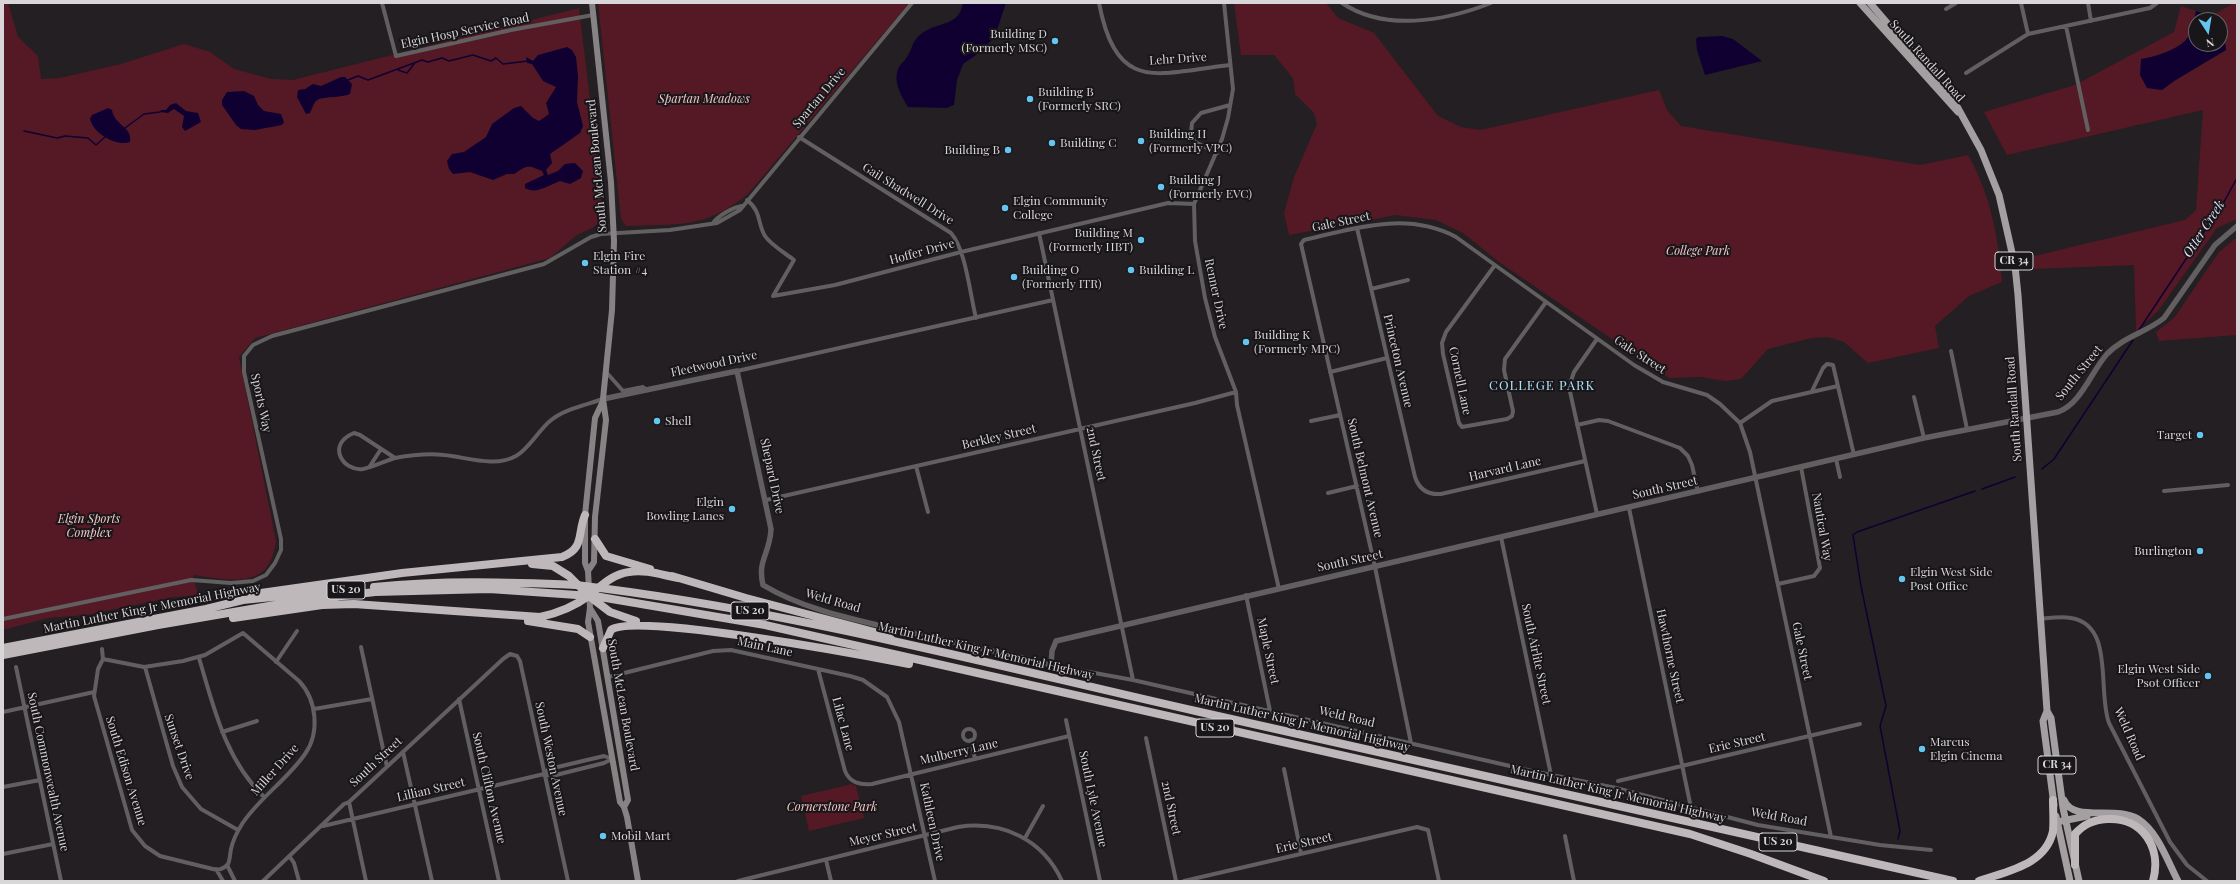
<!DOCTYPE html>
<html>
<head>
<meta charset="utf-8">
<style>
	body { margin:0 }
	#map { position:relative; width:2240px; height:884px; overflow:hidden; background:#231f22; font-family:"Playfair Display",serif }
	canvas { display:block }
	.frame { position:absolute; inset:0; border:4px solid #d8d6d8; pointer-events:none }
	.north { position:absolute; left:2188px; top:12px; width:40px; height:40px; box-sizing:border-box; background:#191619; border:1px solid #656365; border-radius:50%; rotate:168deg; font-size:11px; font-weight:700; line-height:16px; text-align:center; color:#d8d6d8 }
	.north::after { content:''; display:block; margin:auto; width:14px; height:18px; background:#64c5ee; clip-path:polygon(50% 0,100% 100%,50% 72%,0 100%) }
</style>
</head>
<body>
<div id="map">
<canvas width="2240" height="884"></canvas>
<div class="frame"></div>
<div class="north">N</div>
</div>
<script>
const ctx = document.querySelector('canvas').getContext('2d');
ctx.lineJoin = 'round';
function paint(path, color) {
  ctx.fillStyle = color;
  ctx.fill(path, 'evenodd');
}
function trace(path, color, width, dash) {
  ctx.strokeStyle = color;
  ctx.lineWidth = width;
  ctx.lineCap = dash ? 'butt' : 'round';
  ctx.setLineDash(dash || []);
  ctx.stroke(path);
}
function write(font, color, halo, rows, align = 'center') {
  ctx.font = font + ' "Playfair Display",serif';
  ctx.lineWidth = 4;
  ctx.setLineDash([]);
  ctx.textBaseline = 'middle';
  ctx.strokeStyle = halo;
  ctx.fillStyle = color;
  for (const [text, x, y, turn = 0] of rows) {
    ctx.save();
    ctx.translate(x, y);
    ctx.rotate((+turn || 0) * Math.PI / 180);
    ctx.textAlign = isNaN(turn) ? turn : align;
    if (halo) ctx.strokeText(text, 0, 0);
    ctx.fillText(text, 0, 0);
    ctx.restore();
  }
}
const green = new Path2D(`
	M3,3H8L18,37L38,56L41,79L60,78L121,64L184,44L210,52L234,69L271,79L293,80L579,8L604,217L594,227L577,235L550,258L255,338L239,357L276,541C270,591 231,580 193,575L198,595L174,597L86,615L48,618L3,630Z
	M598,3H909L748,194C705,229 678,224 626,226L621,219Z
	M1234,3H1326L1338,18L1374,33L1438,116L1461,127L1480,130L1659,90L1667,110L1681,126L1920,165L1968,155C1991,195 1998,237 2002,282L1969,296L1935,326L1939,348L1868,363L1844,342L1828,337L1811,338L1768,349L1741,379L1725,381L1701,377L1669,378L1499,262L1463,233L1436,220L1396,215L1289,235L1284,213L1294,177L1317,124L1314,113L1295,94L1293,78L1274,55H1241Z
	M2234,3H2237V219L2217,228L2158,311L2136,331L2134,265L2034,269V256L2185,220L2196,210L2203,110L2007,155L1984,112L2075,85L2174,32L2181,6L2196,11C2194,20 2192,34 2185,41C2174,51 2155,57 2141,59L2162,90L2174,81L2226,50C2225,39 2220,30 2220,20H2214L2211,16Z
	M2236,238L2237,335L2159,341L2156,332L2174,318L2219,252Z
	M852,784L856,786L864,818L809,831L801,796Z`);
const water = new Path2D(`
	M963,3H1006L995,36L983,50L963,64L957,80L954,105L946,108L908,107C901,95 892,81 899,67C901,63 905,61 907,57C913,48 911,42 921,34C938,21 959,27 963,3Z
	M2196,11L2211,16L2214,20H2196V44H2220V29L2224,35L2226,50L2174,81L2162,90L2147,88L2140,75L2141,59C2155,57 2174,51 2185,41C2192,34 2194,20 2196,11Z
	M1722,36L1733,39L1762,61L1705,75L1697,50L1696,39L1698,37Z
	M567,47L572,50L576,57L578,76L577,102L583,126L580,133L550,154L552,163L546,170L548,175L558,171L565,164L575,163L583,171L581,178L570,184L560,181C549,185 536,195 525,188V184L544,175L542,171C527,165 528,165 514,174H507L493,180L470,172L453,174L449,169L447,161L452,154L464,152L486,137L492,124L514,108L521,106L533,118L539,121L549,114L546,103L556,87L543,81L532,64L527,63L526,57L533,61L538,55Z
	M341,77H345L352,84L350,94C341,98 321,96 316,101C313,104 312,109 310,113L306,114L297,97L298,90L305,89L313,84L321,86Z
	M244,91L254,96L258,105L264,111L281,114L284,122L282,125L255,130L241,129L236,125L222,105V100L227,92Z
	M176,103L186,111L198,113L201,122L185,131L182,127L184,116L174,109L168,113L160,112L161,110H166L170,105Z
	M108,108L112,110C114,125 133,127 130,142C116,147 93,133 90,119L92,115Z`);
const stream = new Path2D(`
	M398,70L407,73L414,64
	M348,80L358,76L368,80L422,60L428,62L442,58L449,61L473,55L491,61L496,58L503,64L528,61
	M125,128L144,114L160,112
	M24,131L57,138L65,136L88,138L96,145L105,137
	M2139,330L2225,200L2237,178
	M2042,469L2054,459L2133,340
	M1982,489L2015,477
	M1898,839L1900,831L1880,726L1886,706L1861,586L1853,535L1857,532L1975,491`);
const minor = new Path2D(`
	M382,3L396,56L511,30L593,15
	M1099,3C1117,95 1157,73 1230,65
	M1224,3L1233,89L1228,118L1222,139L1194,204L1195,241L1205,298L1215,337L1236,392L1237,405L1279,589
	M1342,3C1385,32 1445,21 1491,3
	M2021,3L2028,34
	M2088,3L2091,21
	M1946,9L1956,3
	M2066,26L2088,130
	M1966,73L2028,34L2150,8L2157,3
	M799,137L951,233C966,250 970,295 976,318
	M1217,153L1195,142L1191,133L1192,123L1201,113L1230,105
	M747,200C762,212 757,223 765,236C771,245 785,253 794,260L773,296L835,285L961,252L1168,203L1194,204
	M713,223C718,216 733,207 742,206
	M1357,228L1415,477C1419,489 1428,495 1441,494L1585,461
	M1039,233L1133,680
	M1495,265L1446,332L1442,343L1443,354L1459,423L1462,427L1507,419L1512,416L1513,411L1504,370L1505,359L1546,302
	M1371,289L1408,280
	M1597,339L1574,372L1569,387L1597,514
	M1951,351L1967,429
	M737,371L1053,300
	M1330,372L1387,358
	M607,373L623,391L643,387L647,390
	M1812,391L1823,368L1827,364L1833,365L1854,455
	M1914,397L1924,438
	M1311,421L1340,415
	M1740,423L1772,401L1838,386
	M1577,425L1599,420L1608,421L1680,448L1688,456L1692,465L1698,492
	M354,433L360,435L395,458C385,461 373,467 363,469C344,472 325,445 354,433Z
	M395,458C411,455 427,453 444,455C466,457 495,468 516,456C529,449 538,431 550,421C564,409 586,405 603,399
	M1836,459L1840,477
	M370,466L381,449
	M916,466L928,512
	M2164,491L2228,485
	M1328,493L1357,486
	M766,500L1195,403L1236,392
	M1629,508L1691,808
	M1501,537L1551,775
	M1778,584L1814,576L1820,568L1801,467
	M1246,595L1270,711
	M3,619L191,580L231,583L253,581L266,575L275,563L281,550V539L244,372V356L253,345L272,336L544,264L591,237L601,234L670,230L717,223L740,210L912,3
	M2039,619C2050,618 2061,616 2071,618C2115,625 2097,691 2109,723L2170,842L2187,865L2207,881
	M361,647L387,767
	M102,649L103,659L98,669L94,696L132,830L145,846L160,856L217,870C222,869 225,868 228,864C230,860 230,854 231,849C233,840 237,832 242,824C259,798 287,780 305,754C320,733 317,700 299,681L243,633L205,655L183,661L144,667L103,659
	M199,658C214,708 225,759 264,797
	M276,662L297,631
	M1051,665L1133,680L1532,771L1616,788L1758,825L1880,845L1931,850
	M16,667L61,881
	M145,667L173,766L182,787L201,809L238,830
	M818,669L845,771C850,783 860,785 872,784L1069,736
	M608,677L713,651L731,650L850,676L863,680L887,697L899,722L935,881
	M459,699L499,881
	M314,709L372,699
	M3,712L94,692
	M1066,720L1100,881
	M963 735a6 6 0 1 1 12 0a6 6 0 1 1-12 0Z
	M222,732L257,721
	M1146,738L1176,881
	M971,740L975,759
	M1411,743L1375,567L1301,244L1304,240C1355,228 1407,211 1456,237L1634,365L1663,382L1707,395L1720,404L1740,423L1750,452L1831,837
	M403,752L432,881
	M1284,769L1301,853
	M544,774L552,776L604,763L612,759
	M1618,781L1860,724
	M3,787L40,780
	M349,802L366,881
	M323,826L544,774L549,769L604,756L612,759
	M1565,836L1574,881
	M1025,838L1043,806
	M3,854L53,844
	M290,857L294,863L299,881
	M826,860L831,881
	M227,865L235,881
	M216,869L223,881
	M263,881L344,804L349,802L503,659L510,654L517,656L520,661L568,881
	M738,881L958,827C1003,820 1043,840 1062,881
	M1184,881L1417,827L1428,830L1439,881`);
const tertiary = new Path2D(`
	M603,399L737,371L771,529C770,554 757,560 763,585C801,608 847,618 890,628C944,640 998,651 1051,665L1052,651L1056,641L1924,438L2058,412C2081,404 2091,372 2107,354C2123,337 2147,332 2164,318L2215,245L2237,226`);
const secondary = new Path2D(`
	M603,401L595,418L585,515V563L588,571L590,608L588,622L620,802L624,807L627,817L638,881
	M588,571L594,562L595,517L606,420L603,399L612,310L614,241L611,182L592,3
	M590,608L598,621L628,800L624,807`);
const primary = new Path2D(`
	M1860,3L1958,112
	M1870,3L1954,101L1981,150L1999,195L2015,266L2018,295L2047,711L2051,718L2063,808L2079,881
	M2047,711L2043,721L2054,805
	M2064,800C2073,823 2116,805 2138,819C2158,832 2167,860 2178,881
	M2056,816L2070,881
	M2062,821L2087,816`);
const motorway = new Path2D(`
	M595,539L606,556L650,569
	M532,564L553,566L569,576L589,596L610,612L636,621
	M672,576L746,598L882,634L891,639
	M374,587C442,580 509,582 576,585
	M600,588C803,614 1001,667 1200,712C1451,770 1702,823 1953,881
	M251,597L261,593L402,573L562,557C585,548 577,534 585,515
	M600,597L765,625L1690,834L1751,854L1824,881
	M233,618L322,605L354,604L540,617C559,613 575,606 590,595C602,585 613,574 629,572C645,569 662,575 678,578
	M528,621L578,629L590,637
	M3,648L206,609L243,600L359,588
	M603,648L611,630C634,612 868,656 909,664
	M3,655L158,625L298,601L375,592L489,589L577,595
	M2075,865V834C2084,824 2093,820 2107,819C2143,817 2162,848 2153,881
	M1979,881C2007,871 2046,865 2053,831C2054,821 2053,810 2053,800`);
const motorwayBridge = new Path2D(`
	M576,585L600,588
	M577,595L600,597`);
const markers = [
	[1055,41,4,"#64c5ee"],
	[1030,99,4,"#64c5ee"],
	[1141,141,4,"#64c5ee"],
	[1052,143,4,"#64c5ee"],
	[1008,150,4,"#64c5ee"],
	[1161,187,4,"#64c5ee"],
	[1005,208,4,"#64c5ee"],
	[1141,240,4,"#64c5ee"],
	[585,263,4,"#64c5ee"],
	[1131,270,4,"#64c5ee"],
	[1014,277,4,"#64c5ee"],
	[1246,342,4,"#64c5ee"],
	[657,421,4,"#64c5ee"],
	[2200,435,4,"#64c5ee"],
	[732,509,4,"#64c5ee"],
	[2200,551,4,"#64c5ee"],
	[1902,579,4,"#64c5ee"],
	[2208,676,4,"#64c5ee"],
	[1922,749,4,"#64c5ee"],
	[603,836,4,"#64c5ee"]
];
const shields = [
	[2014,261,38],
	[346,590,38],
	[750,611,38],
	[1215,728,38],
	[2057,765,38],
	[1778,842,38]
];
const shieldNames = [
	["CR 34",2014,261],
	["US 20",346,590],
	["US 20",750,611],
	["US 20",1215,728],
	["CR 34",2057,765],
	["US 20",1778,842]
];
const streetNames = [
	["Elgin Hosp Service Road",465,31,-12],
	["Lehr Drive",1178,59,-4],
	["South Randall Road",1927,61,48],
	["Spartan Drive",819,98,-50],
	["South McLean Boulevard",597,166,-95],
	["Gail Shadwell Drive",908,194,32],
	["Gale Street",1341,222,-12],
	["Hoffer Drive",922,252,-15],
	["Renner Drive",1216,294,78],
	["Gale Street",1640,355,33],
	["Princeton Avenue",1398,361,77],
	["Fleetwood Drive",714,364,-12],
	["South Street",2079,373,-51],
	["Cornell Lane",1460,381,78],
	["Sports Way",261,403,78],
	["South Randall Road",2014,409,-94],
	["Berkley Street",999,437,-13],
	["2nd Street",1096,454,78],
	["Harvard Lane",1505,469,-13],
	["Shepard Drive",772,476,78],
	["South Belmont Avenue",1365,478,77],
	["South Street",1665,488,-13],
	["Nautical Way",1822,527,80],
	["South Street",1350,561,-12],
	["Weld Road",833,601,16],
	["Martin Luther King Jr Memorial Highway",152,608,-11],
	["Main Lane",765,647,12],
	["Martin Luther King Jr Memorial Highway",986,651,13],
	["Maple Street",1268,651,78],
	["Gale Street",1802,651,78],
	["South Airlite Street",1536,654,78],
	["Hawthorne Street",1670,656,78],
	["South McLean Boulevard",623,705,80],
	["Weld Road",1347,717,13],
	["Martin Luther King Jr Memorial Highway",1302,723,13],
	["Lilac Lane",843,724,75],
	["Weld Road",2129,734,66],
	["Erie Street",1737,743,-13],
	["Sunset Drive",179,747,71],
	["Mulberry Lane",959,752,-13],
	["South Weston Avenue",551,759,78],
	["South Street",376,762,-43],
	["Miller Drive",275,770,-48],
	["South Edison Avenue",126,771,73],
	["South Commonwealth Avenue",48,772,78],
	["South Clifton Avenue",489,788,77],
	["Lillian Street",431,790,-13],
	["Martin Luther King Jr Memorial Highway",1618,794,13],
	["South Lyle Avenue",1093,799,78],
	["2nd Street",1171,808,78],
	["Weld Road",1779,817,10],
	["Kathleen Drive",932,822,78],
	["Meyer Street",883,835,-13],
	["Erie Street",1304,843,-13]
];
const poiNames = [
	["Building D",1047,34,"right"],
	["(Formerly MSC)",1047,48,"right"],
	["Building B",1038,92],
	["(Formerly SRC)",1038,106],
	["Building H",1149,134],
	["(Formerly VPC)",1149,148],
	["Building C",1060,143],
	["Building B",1000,150,"right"],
	["Building J",1169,180],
	["(Formerly EVC)",1169,194],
	["Elgin Community",1013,201],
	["College",1013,215],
	["Building M",1133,233,"right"],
	["(Formerly HBT)",1133,247,"right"],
	["Elgin Fire",593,256],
	["Station #4",593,270],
	["Building O",1022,270],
	["(Formerly ITR)",1022,284],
	["Building L",1139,270],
	["Building K",1254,335],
	["(Formerly MPC)",1254,349],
	["Shell",665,421],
	["Target",2192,435,"right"],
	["Elgin",724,502,"right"],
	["Bowling Lanes",724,516,"right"],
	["Burlington",2192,551,"right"],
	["Elgin West Side",1910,572],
	["Post Office",1910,586],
	["Elgin West Side",2200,669,"right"],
	["Psot Officer",2200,683,"right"],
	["Marcus",1930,742],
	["Elgin Cinema",1930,756],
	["Mobil Mart",611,836]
];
const parkNames = [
	["Spartan Meadows",704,99],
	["College Park",1698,251],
	["Elgin Sports",89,519],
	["Complex",89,533],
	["Cornerstone Park",832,807]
];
const waterNames = [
	["Otter Creek",2204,229,-57]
];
const neighbourhoodNames = [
	["COLLEGE PARK",1542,386]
];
paint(green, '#551925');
paint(water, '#100032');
trace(stream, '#100032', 1.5);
trace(minor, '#625f60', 4);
trace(tertiary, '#625f60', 5.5);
trace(secondary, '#878385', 6);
trace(primary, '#a49fa1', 7);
trace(motorway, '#bfb8bb', 8);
trace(motorwayBridge, '#bfb8bb', 8);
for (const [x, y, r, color] of markers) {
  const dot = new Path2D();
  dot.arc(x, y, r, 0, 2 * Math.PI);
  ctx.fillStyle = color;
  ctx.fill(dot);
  trace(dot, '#191619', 1.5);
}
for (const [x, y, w] of shields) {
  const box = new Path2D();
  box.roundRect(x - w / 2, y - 9, w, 18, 3);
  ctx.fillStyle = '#191619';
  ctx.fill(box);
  trace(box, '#d8d6d8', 1);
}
write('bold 11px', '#d8d6d8', null, shieldNames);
write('12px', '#d8d6d8', '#191619', streetNames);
write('12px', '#d8d6d8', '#191619', poiNames, 'left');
write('italic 12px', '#f3c6ca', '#191619', parkNames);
write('italic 13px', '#e3e2f5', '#191619', waterNames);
ctx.letterSpacing = '1px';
write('13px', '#aee0f7', '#191619', neighbourhoodNames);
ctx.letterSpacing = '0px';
</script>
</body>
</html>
